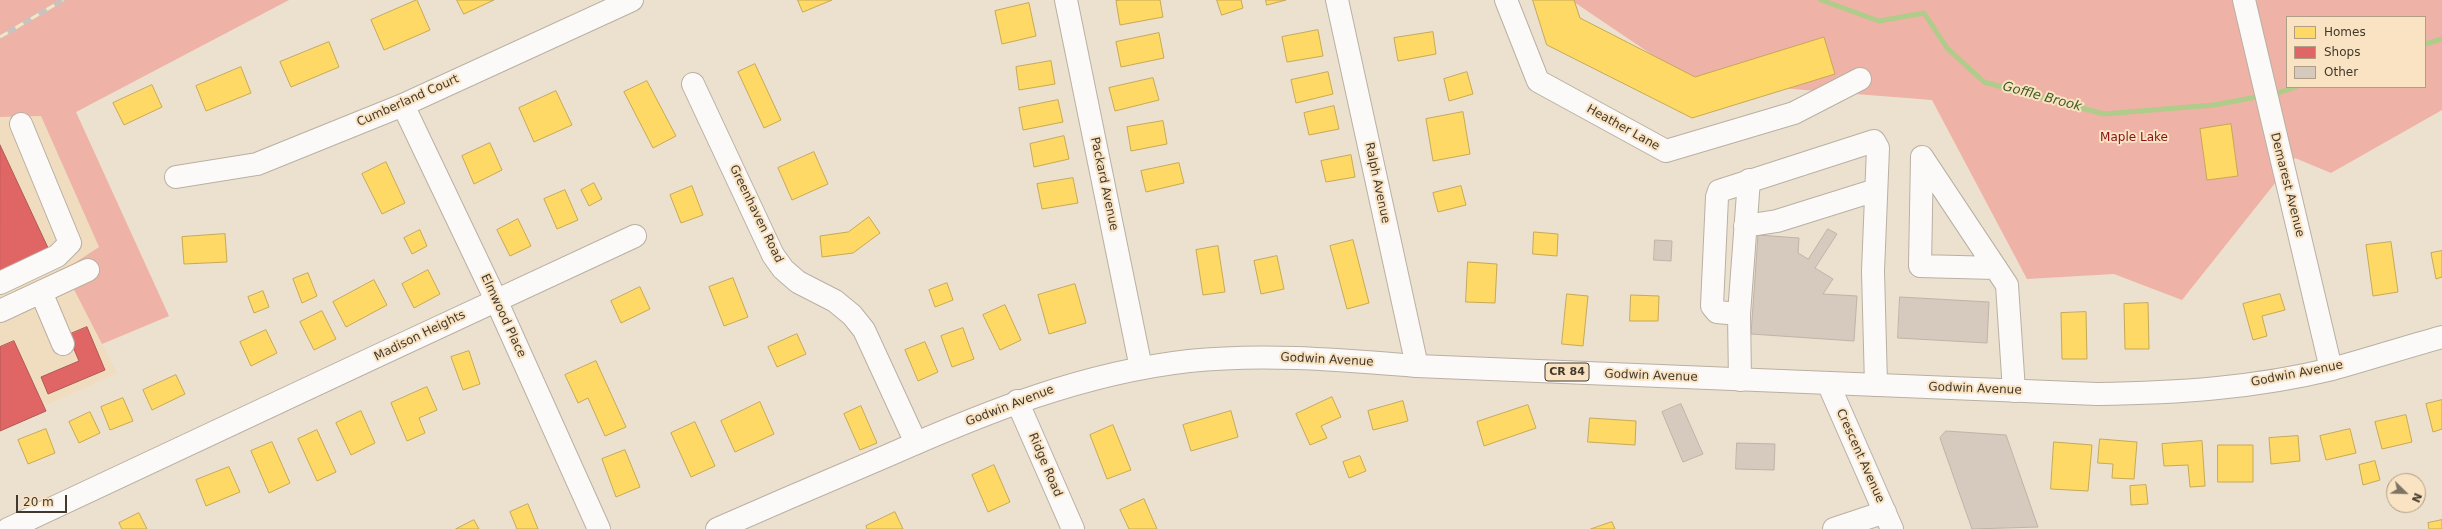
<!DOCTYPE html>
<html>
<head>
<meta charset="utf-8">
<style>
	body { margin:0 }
	#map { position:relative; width:2442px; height:529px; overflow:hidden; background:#ece0cf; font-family:"DejaVu Sans",sans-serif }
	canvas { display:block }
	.legend { position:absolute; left:2286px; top:16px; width:140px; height:72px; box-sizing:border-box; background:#f9e3c2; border:1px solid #b09f86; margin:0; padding:5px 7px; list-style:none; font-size:12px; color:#42392c }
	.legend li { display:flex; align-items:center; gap:8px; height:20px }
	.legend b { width:20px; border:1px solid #b09f86 }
	.north { position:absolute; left:2386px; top:473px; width:40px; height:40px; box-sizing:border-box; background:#f9e3c2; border:1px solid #b09f86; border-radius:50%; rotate:113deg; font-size:11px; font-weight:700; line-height:16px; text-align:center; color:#42392c }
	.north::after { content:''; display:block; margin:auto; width:14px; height:18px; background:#7e7365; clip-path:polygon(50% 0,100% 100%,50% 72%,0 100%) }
	.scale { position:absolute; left:16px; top:495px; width:51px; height:18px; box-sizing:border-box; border:2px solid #42392c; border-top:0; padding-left:5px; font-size:12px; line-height:14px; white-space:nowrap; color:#42392c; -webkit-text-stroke:3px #f9e3c2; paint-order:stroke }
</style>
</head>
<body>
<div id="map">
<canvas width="2442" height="529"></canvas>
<ul class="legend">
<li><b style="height:11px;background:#ffd966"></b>Homes</li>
<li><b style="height:11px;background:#e06666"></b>Shops</li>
<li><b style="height:11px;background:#d6cabe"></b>Other</li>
</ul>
<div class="north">N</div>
<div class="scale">20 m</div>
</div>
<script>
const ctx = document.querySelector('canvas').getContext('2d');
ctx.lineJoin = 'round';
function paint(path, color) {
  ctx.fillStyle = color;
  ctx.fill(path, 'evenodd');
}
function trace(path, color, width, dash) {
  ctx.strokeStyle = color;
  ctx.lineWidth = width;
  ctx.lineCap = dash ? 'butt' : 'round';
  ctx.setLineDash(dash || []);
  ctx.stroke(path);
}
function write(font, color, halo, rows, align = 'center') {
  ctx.font = font + ' "DejaVu Sans",sans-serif';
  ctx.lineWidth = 4;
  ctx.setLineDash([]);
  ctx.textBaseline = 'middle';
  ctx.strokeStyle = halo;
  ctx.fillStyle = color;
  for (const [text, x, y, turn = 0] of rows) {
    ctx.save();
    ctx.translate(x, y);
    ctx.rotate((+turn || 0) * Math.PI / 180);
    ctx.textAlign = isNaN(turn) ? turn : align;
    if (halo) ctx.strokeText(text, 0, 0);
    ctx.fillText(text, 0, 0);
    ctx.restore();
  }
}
const built = new Path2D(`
	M41,116L99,247L64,270L117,373L0,426V117Z`);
const forest = new Path2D(`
	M0,0H289L76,112L169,316L102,344L64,270L99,247L41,116L0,117Z
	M1571,0H2442V110L2331,173L2295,158L2182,300L2114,274L2027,279L1932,100L1691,81ZM2287,17H2425V87H2287Z`);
const homes = new Path2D(`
	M417,0L430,30L384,50L371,20Z
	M457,0H494L464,14Z
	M798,0H832L803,12Z
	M1121,0H1160L1163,17L1120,25L1116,1Z
	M1217,0H1241L1243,8L1222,15Z
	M1266,0H1286L1267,5Z
	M1533,0H1574L1580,18L1695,77L1824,37L1835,74L1692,118L1547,45Z
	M1029,3L1036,36L1002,44L995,11Z
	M1318,30L1323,56L1287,62L1282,37Z
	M1433,32L1436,54L1398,61L1394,38Z
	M1159,33L1164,58L1121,67L1116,42Z
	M329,42L339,67L291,87L280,62Z
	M1051,61L1055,84L1019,90L1016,67Z
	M755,64L781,120L764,128L738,72Z
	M241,67L251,93L206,111L196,86Z
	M1328,72L1333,94L1296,103L1291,80Z
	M1467,72L1473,94L1449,101L1444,79Z
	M1153,78L1159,100L1115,111L1109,88Z
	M647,81L676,136L653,148L624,92Z
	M152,85L162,107L124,125L113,103Z
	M556,91L572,125L534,142L519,108Z
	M1058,100L1063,122L1023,130L1019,108Z
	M1334,106L1339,129L1309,135L1304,113Z
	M1463,112L1470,154L1433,161L1426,119Z
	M1163,121L1167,144L1131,151L1127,127Z
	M2231,124L2238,176L2207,180L2200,129Z
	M1064,136L1069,159L1034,167L1030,144Z
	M490,143L502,170L474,184L462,156Z
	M814,152L828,184L792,200L778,168Z
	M1351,155L1355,177L1326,182L1321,161Z
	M386,162L405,203L382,214L362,174Z
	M1179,163L1184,183L1146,192L1141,171Z
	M1073,178L1078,203L1042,209L1037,184Z
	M594,183L602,199L589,206L581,190Z
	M692,186L703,215L681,223L670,195Z
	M1461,186L1466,205L1438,212L1433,193Z
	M565,190L578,220L557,229L544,199Z
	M869,217L880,233L853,253L822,257L820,236L848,232Z
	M518,219L531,246L510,256L497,230Z
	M420,230L427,246L412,254L404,238Z
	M1534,232L1558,234L1557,256L1533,254Z
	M225,234L227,262L184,264L182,237Z
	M1353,240L1369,303L1347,309L1330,246Z
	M2391,242L2398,292L2373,296L2366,245Z
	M1218,246L1225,292L1203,295L1196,250Z
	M2442,251V277L2436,279L2431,253Z
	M1277,256L1284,289L1261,294L1254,261Z
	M1468,262L1497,264L1495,303L1466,302Z
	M428,270L440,294L414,308L402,284Z
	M308,273L317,296L302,303L293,279Z
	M733,278L748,317L724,326L709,287Z
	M374,280L387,305L346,327L333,302Z
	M947,283L953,300L935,307L929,290Z
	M1075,284L1086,323L1049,334L1038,295Z
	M640,287L650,309L621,323L611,301Z
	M263,291L269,307L254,313L248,297Z
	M1567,294L1588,296L1583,346L1562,344Z
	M2280,294L2285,310L2262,316L2267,336L2253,340L2243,304Z
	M1631,295L1659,296L1658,321H1630Z
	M2148,303L2149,349H2125L2124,304Z
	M1005,305L1021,340L1000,350L983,315Z
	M322,311L336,339L314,350L300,322Z
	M2086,312L2087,359H2062L2061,313Z
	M963,328L974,359L952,367L941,336Z
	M266,330L277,353L251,366L240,342Z
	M797,334L806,354L777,367L768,347Z
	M925,342L938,372L918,381L905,350Z
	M469,351L480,384L463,390L451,357Z
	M596,361L626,427L605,436L588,398L578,403L565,375Z
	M176,375L185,394L152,410L143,390Z
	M427,387L437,410L419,418L425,433L407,441L391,403Z
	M1332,397L1341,417L1321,426L1327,438L1310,445L1296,414Z
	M123,398L133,421L110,430L101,407Z
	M2442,400V429L2433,432L2426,404Z
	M1403,401L1408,421L1373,430L1368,411Z
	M760,402L774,434L735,452L721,421Z
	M1528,405L1536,428L1484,446L1477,422Z
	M861,406L877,443L860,450L844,414Z
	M361,411L375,443L351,455L336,423Z
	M1231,411L1238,437L1191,451L1183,425Z
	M90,412L100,433L79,443L69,422Z
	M2406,415L2412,442L2382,449L2375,422Z
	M1590,418L1636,421L1635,445L1588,442Z
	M695,422L715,466L691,477L671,433Z
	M1113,425L1131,470L1107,479L1090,435Z
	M46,429L55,453L28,464L18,440Z
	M2350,429L2356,453L2326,460L2320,436Z
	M317,430L336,472L317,481L298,439Z
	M2298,436L2300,461L2271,464L2269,438Z
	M2100,439L2137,442L2134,479L2112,478L2113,464L2098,463Z
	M2202,441L2205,486L2190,487L2188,465L2164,466L2162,444Z
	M272,442L290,483L269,493L251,451Z
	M2054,442L2092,445L2088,491L2051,489Z
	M2218,445H2253V482H2218Z
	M625,450L640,487L616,497L602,459Z
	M1360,456L1366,471L1349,478L1343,462Z
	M2375,461L2380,480L2363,485L2359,465Z
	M994,465L1010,502L988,512L972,475Z
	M229,467L240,492L206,506L196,480Z
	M2146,485L2148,504L2131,505L2130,486Z
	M1144,499L1157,529H1129L1120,510Z
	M528,504L538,529H517L510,512Z
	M895,512L903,529H867L866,526Z
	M139,513L147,529H122L119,523Z
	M474,520L479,529H456Z
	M2442,520V529H2429L2428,523Z
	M1612,522L1615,529H1591Z`);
const shops = new Path2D(`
	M0,145L49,250L0,272Z
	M87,327L105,370L48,394L41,377L79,361L68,335Z
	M14,341L46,411L0,431V347Z`);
const stream = new Path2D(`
	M1821,0L1879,21L1924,13L1947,48L1984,82L2104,114L2214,105L2262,96
	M2425,44L2442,39
	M2272,95L2296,87`);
const building = new Path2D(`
	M1828,229L1837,234L1815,268L1833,279L1823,294L1857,296L1854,341L1751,334L1758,235L1799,238L1798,253L1808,259Z
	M1655,240L1672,241L1671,261L1654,260Z
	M1900,297L1989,302L1987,343L1898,338Z
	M1681,404L1703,454L1683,462L1662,412Z
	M1946,431L2006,435L2038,527L1972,529L1940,438Z
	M1737,443L1775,444L1774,470L1736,469Z`);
const minor = new Path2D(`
	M1066,0L1141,368
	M1337,0L1417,366
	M1506,0L1538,81L1666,151L1794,113L1860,79
	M2244,0L2331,369
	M693,84L773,255L783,269L798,282L835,301L852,315L864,330L916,443
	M403,105L496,300L599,529
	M176,177L257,164L403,105L632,0
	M1745,226L1777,221L1876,190
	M1996,268L1920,266L1922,157L2007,285L2014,391
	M0,283L57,256L70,243L21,124
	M41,292L63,344
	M0,311L88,270
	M1739,314L1717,312L1712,306L1717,197L1719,191L1874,141L1878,148L1873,271L1876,385
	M1740,380L1739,314L1749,180
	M1828,383L1892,529
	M1017,401L1073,529
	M8,529C218,432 425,332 635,236
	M1834,529L1885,512`);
const major = new Path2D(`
	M717,529C774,504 832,479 889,455C986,412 1083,373 1189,361C1265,353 1341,360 1417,366L2097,394C2176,393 2255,388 2332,369C2369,359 2405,347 2442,337`);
const rail = new Path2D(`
	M0,37L63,0`);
const shields = [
	[1567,372,44]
];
const shieldNames = [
	["CR 84",1567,372]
];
const streetNames = [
	["Cumberland Court",408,101,-24],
	["Heather Lane",1623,128,29],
	["Ralph Avenue",1377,183,78],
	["Packard Avenue",1104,184,78],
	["Demarest Avenue",2287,185,76],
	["Greenhaven Road",756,214,64],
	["Elmwood Place",503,316,65],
	["Madison Heights",420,336,-26],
	["Godwin Avenue",1327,360,3],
	["Godwin Avenue",2297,374,-11],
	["Godwin Avenue",1651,376,2],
	["Godwin Avenue",1975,389,2],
	["Godwin Avenue",1010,406,-21],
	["Crescent Avenue",1860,456,66],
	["Ridge Road",1045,465,67]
];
const parkNames = [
	["Maple Lake",2134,138]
];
const waterNames = [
	["Goffle Brook",2042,97,15]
];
paint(built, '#f0dcbe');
paint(forest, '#efb2a6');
paint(homes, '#ffd966');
trace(homes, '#c6a955', 1);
paint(shops, '#e06666');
trace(shops, '#b15855', 1);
trace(stream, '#b0cc8a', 5);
paint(building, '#d6cabe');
trace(building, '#bfb3a7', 1);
trace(minor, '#b9b0a3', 24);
trace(major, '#b9b0a3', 24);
trace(minor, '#fcfaf8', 22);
trace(major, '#fcfaf8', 22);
trace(rail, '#c7c4c0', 4.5);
trace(rail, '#f9e3c2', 3, [9]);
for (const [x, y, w] of shields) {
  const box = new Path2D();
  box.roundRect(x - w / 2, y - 9, w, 18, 3);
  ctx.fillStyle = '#f9e3c2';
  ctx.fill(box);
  trace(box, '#42392c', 1);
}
write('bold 11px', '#42392c', null, shieldNames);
write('12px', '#42392c', '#f9e3c2', streetNames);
write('12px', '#8a0f18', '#f9e3c2', parkNames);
write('italic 13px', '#3f5c20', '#f9e3c2', waterNames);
</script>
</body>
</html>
